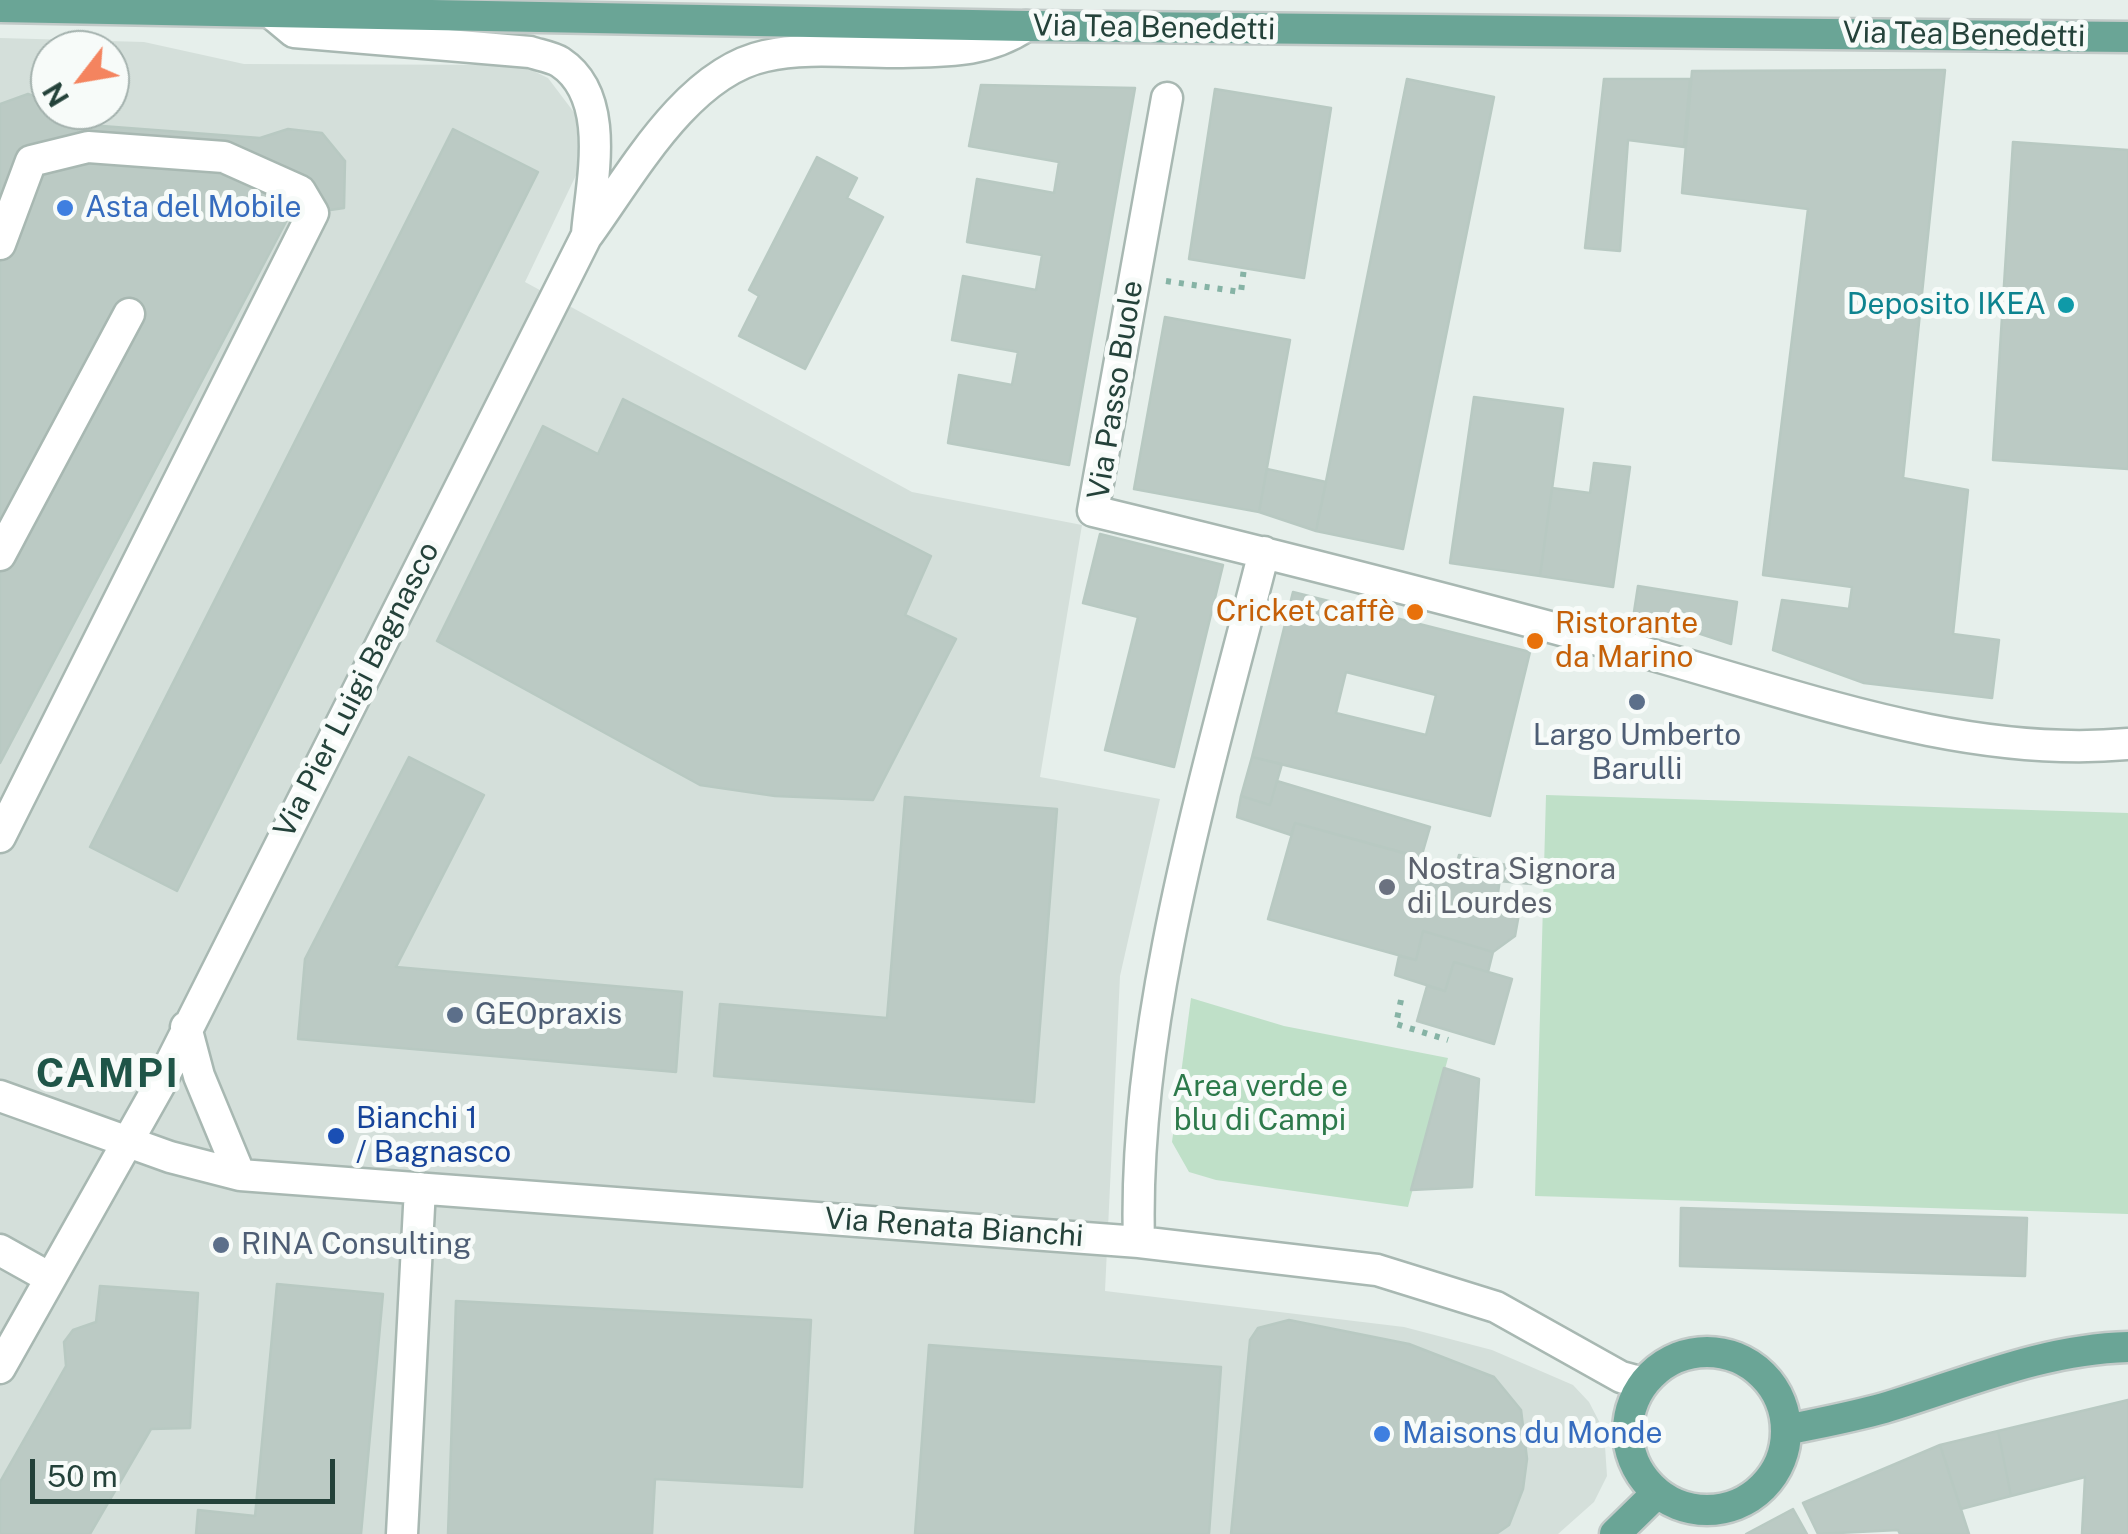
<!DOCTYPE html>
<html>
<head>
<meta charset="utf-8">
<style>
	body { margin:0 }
	#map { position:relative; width:2128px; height:1534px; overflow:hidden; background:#e6efeb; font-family:"Public Sans",sans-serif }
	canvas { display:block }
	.north { position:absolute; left:30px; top:30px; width:100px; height:100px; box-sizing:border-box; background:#f7fbf9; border:2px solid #a3b1ad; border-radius:50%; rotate:239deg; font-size:28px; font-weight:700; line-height:40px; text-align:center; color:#24423a }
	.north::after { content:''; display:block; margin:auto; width:35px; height:45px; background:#f4845f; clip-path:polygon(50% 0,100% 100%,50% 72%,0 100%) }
	.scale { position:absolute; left:30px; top:1459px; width:305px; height:45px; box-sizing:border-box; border:5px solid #24423a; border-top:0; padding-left:12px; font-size:30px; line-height:35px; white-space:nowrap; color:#24423a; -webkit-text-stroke:8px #f7fbf9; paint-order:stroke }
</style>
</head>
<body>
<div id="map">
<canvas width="2128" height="1534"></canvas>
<div class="north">N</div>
<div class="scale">50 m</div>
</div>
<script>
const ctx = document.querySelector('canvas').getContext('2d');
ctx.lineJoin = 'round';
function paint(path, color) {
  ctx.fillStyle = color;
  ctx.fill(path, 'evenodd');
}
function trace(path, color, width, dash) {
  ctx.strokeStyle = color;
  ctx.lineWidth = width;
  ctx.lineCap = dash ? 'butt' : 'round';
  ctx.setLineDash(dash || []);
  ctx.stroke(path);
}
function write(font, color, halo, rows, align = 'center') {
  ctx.font = font + ' "Public Sans",sans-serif';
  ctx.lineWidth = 10;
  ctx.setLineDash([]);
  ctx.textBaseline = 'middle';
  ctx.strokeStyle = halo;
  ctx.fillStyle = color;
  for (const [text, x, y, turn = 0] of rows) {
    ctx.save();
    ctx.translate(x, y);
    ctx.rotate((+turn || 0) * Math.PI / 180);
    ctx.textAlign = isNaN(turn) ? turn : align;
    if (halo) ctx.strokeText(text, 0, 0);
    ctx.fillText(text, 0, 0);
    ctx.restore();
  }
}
const built = new Path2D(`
	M0,38L144,42L244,64L521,65L548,78L576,115L579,169L525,282L912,492L1082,525L1040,777L1160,799L1120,976L1105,1291L1404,1327L1492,1350L1573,1385L1589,1402L1604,1431L1607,1476L1594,1502L1558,1534H0ZM50,50H110V110H50Z`);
const green = new Path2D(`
	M1546,795L2128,813V1214L1535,1196Z
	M1191,998L1284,1026L1448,1058L1408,1207L1216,1180L1189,1172L1172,1142Z`);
const building = new Path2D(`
	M1945,70L1903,478L1968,490L1953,634L1999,640L1992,698L1864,683L1773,650L1782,600L1849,609L1852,587L1763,575L1808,209L1682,193L1692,71Z
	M1407,79L1494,97L1403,549L1316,531Z
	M1604,79H1690L1684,147L1628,140L1620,251L1585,248Z
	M981,85L1135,88L1069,465L948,443L959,375L1012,385L1018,352L952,340L963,276L1036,290L1042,255L967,242L977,179L1054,193L1059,162L969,146Z
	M1215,89L1331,108L1304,278L1189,259Z
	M28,94L50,102V110H69L102,126L260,138L288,129L322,133L345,161L344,208L289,216L0,763V104Z
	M453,129L538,172L177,891L90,847Z
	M2013,142L2128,150V469L1993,460Z
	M817,157L857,178L847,198L883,217L805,369L739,336L759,296L749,290Z
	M1165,317L1290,340L1259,512L1134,489Z
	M1474,397L1563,409L1540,576L1450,563Z
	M623,399L931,556L905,615L956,639L873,800L775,796L700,785L437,641L543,426L598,454Z
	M1594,463L1630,467L1613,587L1540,576L1552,488L1590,493Z
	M1267,469L1326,482L1316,531L1259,512Z
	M1100,534L1223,565L1174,767L1105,750L1138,617L1083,603Z
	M1638,586L1737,602L1731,644L1634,612Z
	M1293,592L1530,652L1490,816L1252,757ZM1346,672L1436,695L1426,735L1336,713Z
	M409,757L484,795L396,967L682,992L676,1072L298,1039L305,959Z
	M1252,757L1282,764L1270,805L1241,796Z
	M1277,781L1430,827L1421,858L1295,823L1291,835L1237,817L1241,796L1270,805Z
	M905,797L1057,809L1034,1102L714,1076L720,1004L887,1018Z
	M1295,823L1456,867L1459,855L1502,864L1498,893L1520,908L1515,936L1493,952L1423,931L1416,960L1268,919Z
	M1502,864L1533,871L1531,884L1499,881Z
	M1423,931L1493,952L1488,972L1454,962L1445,991L1395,975L1399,956L1416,960Z
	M1454,962L1512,979L1494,1044L1417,1021L1427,986L1445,991Z
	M1444,1068L1479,1079L1472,1187L1411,1190Z
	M1681,1208L2027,1218L2025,1276L1680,1266Z
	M277,1284L383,1294L361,1534H196L198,1510L255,1516Z
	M100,1286L198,1293L190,1428L151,1429L90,1534H0V1482L66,1366L64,1342L73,1330L96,1322Z
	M456,1301L811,1320L802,1487L655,1479L652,1534H448Z
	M1289,1320L1409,1344L1494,1377L1521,1410L1527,1459L1523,1489L1509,1525L1496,1534H1231L1250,1340L1258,1328Z
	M929,1345L1221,1367L1209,1534H915Z
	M2128,1400V1534H2082L2085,1477L2011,1496L1998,1431Z
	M1998,1431L2011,1496L1961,1509L1940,1445Z
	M1940,1445L1969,1534H1900L1898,1530L1818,1534L1803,1503Z
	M1793,1509L1807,1534H1746Z`);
const path = new Path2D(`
	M1166,281L1241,292L1244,268
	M1401,1000L1396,1024L1448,1040`);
const minor = new Path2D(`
	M270,12L294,32L530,52C539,55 552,57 560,62C613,97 591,183 587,234
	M1167,98L1093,511C1275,555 1457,601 1638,651C1796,694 1962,759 2128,744
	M0,244L31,161L88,147L224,157L300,191L313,213L0,837
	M0,555L129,314
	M186,1027L199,1076L240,1175
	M0,1096L170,1157L240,1175L1139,1242L1377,1270L1496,1307L1621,1377L1643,1383
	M1139,1242C1132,1020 1209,768 1264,552
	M0,1250L50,1278
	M0,1368L159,1086L586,237C630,177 686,73 765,56C807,46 859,53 902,52C948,51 987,52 1026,26
	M402,1534L420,1188`);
const major = new Path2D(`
	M0,7L1026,26L2128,37
	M1628 1431a79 79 0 1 1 158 0a79 79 0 1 1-158 0Z
	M1786,1430C1819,1423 1852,1417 1884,1408C1964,1384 2043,1349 2128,1347
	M1615,1534L1657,1493`);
const markers = [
	[65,208,10,"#3f7fe0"],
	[2066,305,10,"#0f9aa8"],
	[1415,612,10,"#e8710a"],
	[1535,641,10,"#e8710a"],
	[1637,702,10,"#5c6f8a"],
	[1387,887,10,"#6b7280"],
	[455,1015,10,"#5c6f8a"],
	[336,1136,10,"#1a4fb4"],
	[221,1245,10,"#5c6f8a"],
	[1382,1434,10,"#3f7fe0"]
];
const streetNames = [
	["Via Tea Benedetti",1154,28,1],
	["Via Tea Benedetti",1964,35,1],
	["Via Passo Buole",1116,390,-81],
	["Via Pier Luigi Bagnasco",357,690,-63],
	["Via Renata Bianchi",954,1228,4]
];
const shopNames = [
	["Asta del Mobile",85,208],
	["Maisons du Monde",1402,1434]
];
const cultureNames = [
	["Deposito IKEA",2046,305]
];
const foodNames = [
	["Cricket caffè",1395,612],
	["Ristorante",1555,624,"left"],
	["da Marino",1555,658,"left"]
];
const serviceNames = [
	["Largo Umberto",1637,736,"center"],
	["Barulli",1637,770,"center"],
	["GEOpraxis",475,1015],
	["RINA Consulting",241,1245]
];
const worshipNames = [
	["Nostra Signora",1407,870],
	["di Lourdes",1407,904]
];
const parkNames = [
	["Area verde e",1260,1087],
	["blu di Campi",1260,1121]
];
const transitNames = [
	["Bianchi 1",356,1119],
	["/ Bagnasco",356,1153]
];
const districtNames = [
	["CAMPI",108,1075]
];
paint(built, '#d4dfda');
paint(green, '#bfe0c8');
paint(building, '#bbcac4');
trace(building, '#b8c9c2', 2.5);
trace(minor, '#a8b8b2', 35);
trace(major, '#c2cac8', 35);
trace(path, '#86b3a5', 6, [5, 8]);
trace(minor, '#fff', 30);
trace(major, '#6aa596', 30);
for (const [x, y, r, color] of markers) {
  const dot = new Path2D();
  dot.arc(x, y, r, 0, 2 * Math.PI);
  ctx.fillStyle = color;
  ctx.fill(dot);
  trace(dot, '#f7fbf9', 4);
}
write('30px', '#24423a', '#f7fbf9', streetNames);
write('30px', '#366cbe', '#f7fbf9', shopNames, 'left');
write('30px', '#0d838f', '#f7fbf9', cultureNames, 'right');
write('30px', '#c56008', '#f7fbf9', foodNames, 'right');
write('30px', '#4e5e75', '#f7fbf9', serviceNames, 'left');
write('30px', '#5b616d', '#f7fbf9', worshipNames, 'left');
write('30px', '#2d7a4b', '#f7fbf9', parkNames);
write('30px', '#164399', '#f7fbf9', transitNames, 'left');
ctx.letterSpacing = '2.5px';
write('bold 40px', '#1f5548', '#f7fbf9', districtNames);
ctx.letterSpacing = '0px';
</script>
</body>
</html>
